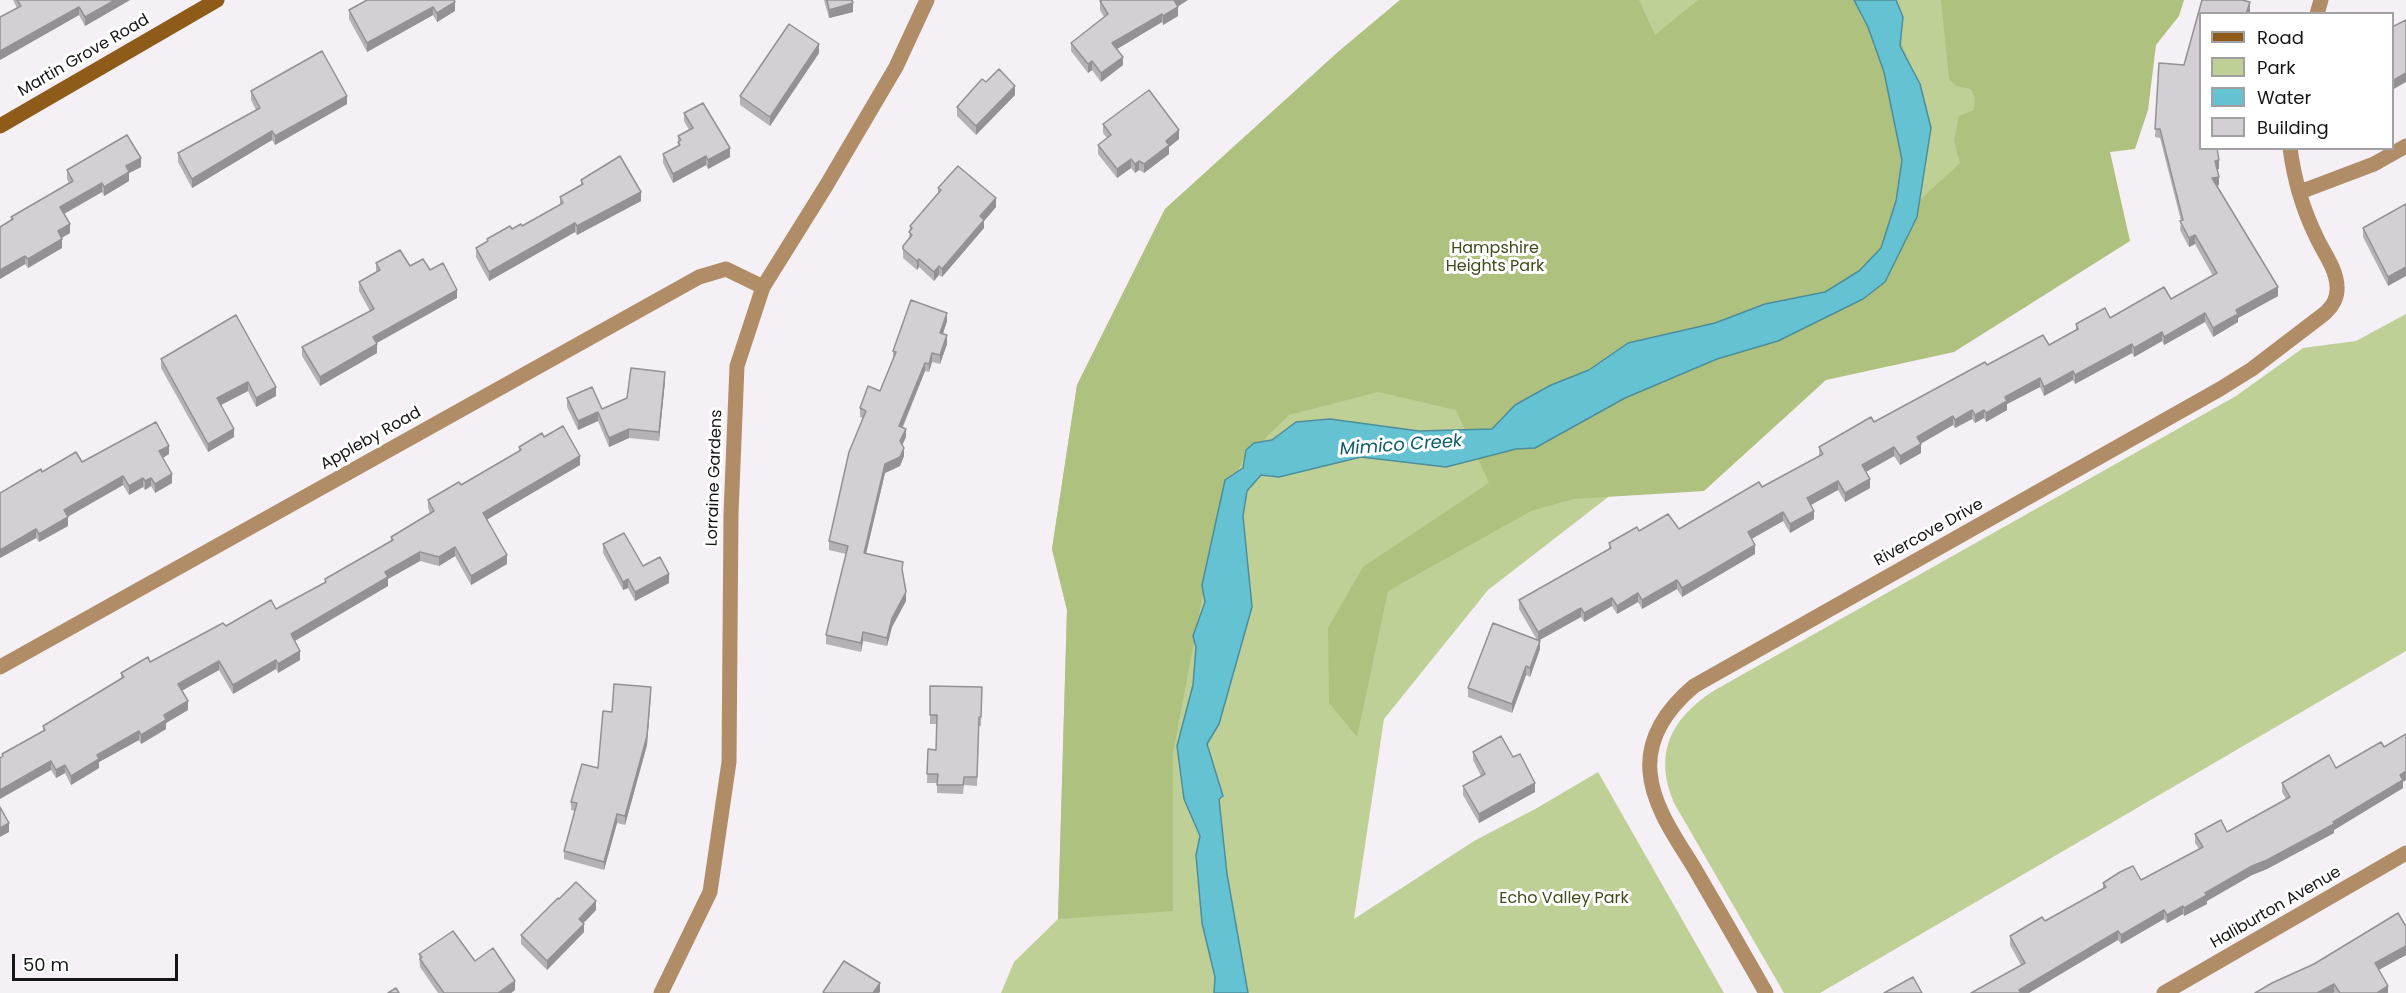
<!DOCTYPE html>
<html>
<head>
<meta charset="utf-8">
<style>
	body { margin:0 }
	#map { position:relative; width:2406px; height:993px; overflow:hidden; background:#f4f0f5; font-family:Poppins,sans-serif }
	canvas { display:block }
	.legend { position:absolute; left:2199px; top:12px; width:195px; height:138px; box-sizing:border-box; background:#fff; border:2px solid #a2a1a2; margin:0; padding:8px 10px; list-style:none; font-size:18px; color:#161517 }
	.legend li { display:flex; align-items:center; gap:12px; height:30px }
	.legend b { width:30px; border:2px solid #a2a1a2 }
	.scale { position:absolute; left:12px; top:954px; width:166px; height:27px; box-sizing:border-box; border:3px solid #161517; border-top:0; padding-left:8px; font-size:18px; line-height:21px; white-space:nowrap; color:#161517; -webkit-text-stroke:4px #fff; paint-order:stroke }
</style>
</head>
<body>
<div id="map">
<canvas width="2406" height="993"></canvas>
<ul class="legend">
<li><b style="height:8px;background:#8f5b19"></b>Road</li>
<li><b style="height:16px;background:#bfd097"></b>Park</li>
<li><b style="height:16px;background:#64c2d3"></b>Water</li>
<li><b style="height:16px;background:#d3cfd4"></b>Building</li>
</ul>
<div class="scale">50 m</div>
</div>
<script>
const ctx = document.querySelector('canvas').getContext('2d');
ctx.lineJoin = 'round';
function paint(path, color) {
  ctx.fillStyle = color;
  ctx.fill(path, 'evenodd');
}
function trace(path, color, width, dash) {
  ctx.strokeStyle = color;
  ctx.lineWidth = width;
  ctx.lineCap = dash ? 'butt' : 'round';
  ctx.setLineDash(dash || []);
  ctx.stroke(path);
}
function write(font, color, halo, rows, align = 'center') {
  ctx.font = font + ' Poppins,sans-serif';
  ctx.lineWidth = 6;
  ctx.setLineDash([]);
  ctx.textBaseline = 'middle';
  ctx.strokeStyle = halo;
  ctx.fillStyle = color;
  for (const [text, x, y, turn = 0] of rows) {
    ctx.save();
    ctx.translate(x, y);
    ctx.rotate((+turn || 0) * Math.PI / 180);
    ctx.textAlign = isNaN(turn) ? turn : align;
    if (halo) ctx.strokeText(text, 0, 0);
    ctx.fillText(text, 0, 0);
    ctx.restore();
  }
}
const green = new Path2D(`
	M1400,0H2093L2073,44L1744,392L1488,590L1384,719L1354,919L1474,841L1537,808L1598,772L1724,993H1001L1014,962L1058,919L1067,610L1052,549L1077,385L1165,209L1338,52Z
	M2406,314V651L1820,993H1784L1674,803C1653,753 1671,718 1715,690L2236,396L2303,348L2356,341Z`);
const forest = new Path2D(`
	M1400,0H1639L1655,35L1698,0H1883L1917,80L1925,126L1920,200L1960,163L1954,141L1959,116L1974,110L1975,98L1971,89L1956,86L1949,79L1941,0H2184L2179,16L2156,45L2148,110L2135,149L2110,152L2130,241L1954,352L1826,380L1704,491L1573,499L1531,511L1388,591L1357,737L1329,703L1328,628L1363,567L1489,483L1456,410L1378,392L1289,415L1243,460L1218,515L1173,753V911L1058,919L1067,610L1052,549L1077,385L1165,209L1338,52Z`);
const water = new Path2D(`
	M1854,0H1896L1903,17L1900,46L1920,84L1931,128L1917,217L1885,282L1863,299L1778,341L1717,359L1625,398L1535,448L1516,449L1446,467L1361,457L1279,477L1261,475L1247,491L1243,516L1252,607L1219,724L1207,744L1223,796L1219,799L1227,874L1248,993H1214L1215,977L1202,923L1196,855L1200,836L1184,799L1177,746L1193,685L1196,647L1193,636L1205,602L1202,585L1225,480L1243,468L1246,450L1254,443L1272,440L1296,422L1330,419L1419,431L1492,429L1515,405L1551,385L1589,370L1628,343L1715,323L1765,304L1825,292L1859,271L1881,248L1896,201L1902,160L1884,72L1868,27Z`);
const minor = new Path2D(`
	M2317,14L2321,0
	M2300,192L2374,164L2406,146
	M0,667L699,277L726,269L763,287
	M661,993L710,892L729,762L731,514L737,366L763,287L826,186L896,67L927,0
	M1766,993C1743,952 1719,911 1696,871C1678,841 1653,808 1650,772C1647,737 1668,708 1694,686L2220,389L2252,369L2324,314C2333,306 2338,298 2337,286C2336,267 2322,251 2315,234C2302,207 2294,178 2290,148
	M2164,993L2406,853`);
const secondary = new Path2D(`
	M0,126L217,0`);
const wall = new Path2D(`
	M13,0H130L85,26L79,15L0,60V17L17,8Z
	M824,0H852L853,12L829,18Z
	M2202,0H2242L2250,2L2249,14H2200V148H2217L2219,160V169H2217L2219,177V185L2217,186L2278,287V296L2238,318V322L2213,337L2205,322L2164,345L2162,341L2134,357L2132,353L2075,384L2073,380L2044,396L2040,387L2007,404V410L1986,422L1984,418L1975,423L1972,419L1955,428L1953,425L1921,443V453L1900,465L1894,456L1866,472L1870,479V488L1845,502L1838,490L1811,505L1814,511V519L1790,533L1783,521L1751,539L1755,545V554L1682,597L1677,589L1642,609L1638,602L1617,614L1612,606L1584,622L1581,617L1539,640L1540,649L1530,677L1526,675L1512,713L1468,697V688L1493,623L1537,640L1519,609V600L1609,549V543L1637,527L1639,531L1668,514L1679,529L1759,482L1762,487L1819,456V447L1871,417L1874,422L1985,362L1987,365L2043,335L2049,345L2076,330V324L2105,308L2110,318L2164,287L2171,299L2213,276L2195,244L2189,247L2180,230L2181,221L2160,138L2155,137L2159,63L2184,65Z
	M455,1V11L437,22L433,15L367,52L349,19V10Z
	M1100,1L1178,6V16L1163,25L1162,22L1117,49L1123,65L1101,82L1092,70L1088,73L1071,51V43L1104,17L1100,10Z
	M819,53L770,126L740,105V96Z
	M251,91L347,104L275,145L272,140L192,188L178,162V153L256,110L251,100Z
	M1015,95L976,135L957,116V107Z
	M684,113L730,157L708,169L706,165L673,183L663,163V154L678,146V136L689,130L684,121Z
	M1103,124L1179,139L1169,147V154L1144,173L1139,170L1135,173L1131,168L1117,178L1098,154V145L1107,138L1103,133Z
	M141,167L129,173V181L104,196L102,192L64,214L70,233L61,238L62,248L28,268L25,264L0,279V227L11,220V217L69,183L67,179V170Z
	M581,180L641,201L577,235L575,232L489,281L476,257V248L487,242V239L522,226L560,205V197L581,186Z
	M938,188L996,207L984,221V228L942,277L939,275L934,281L919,267L917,270L903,258V246L909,239L910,226L938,193Z
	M2406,204L2388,286L2363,237V228Z
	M376,263L410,266L430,270L457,298L377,343V353L320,386L302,356V347L370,311L359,291V282L376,272Z
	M236,315L276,396L256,407L248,391L221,405L234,437L208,452L161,368V359Z
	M947,321L943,334L947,344L940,364L932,362L929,372L925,371L903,427L906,437L902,445L904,456L900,466L885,473L866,554L903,571V574L906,601L892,627L887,646L863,641L861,652L826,644V635L846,554L829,550V541L863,418L860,417V408L880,391L893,360V351Z
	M665,381L659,441L629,438L609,447L598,421L578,430L567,407V398L602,409Z
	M544,437L580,465L487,519L507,564L471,585L455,556L439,566L420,561L388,579V586L295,641L300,660L278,673L276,669L233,694L219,670L182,690L188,710L166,723V729L141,744L139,740L99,762V768L71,785L65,773L56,778L51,770L2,757V754L43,731V726L121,678V673L150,662L226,626L276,609L325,582V579L391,541V537L430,513L428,508V500L461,485L519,451V447Z
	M169,454L163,458L172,483L155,493L151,486L145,490L143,487L129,495L123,485L68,516V526L39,542L36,538L0,558V561V493L42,472L82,462Z
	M603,544L643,566L669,583L635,601L628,588L623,590L603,553Z
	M930,686L982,687L981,726H979L977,786L964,785L963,794L937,793V783H927L928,749L936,750L937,724H930Z
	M651,696L647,745L625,825L617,823L604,870L564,859V851L575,811L571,810V802L598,768L612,712Z
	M1473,752L1513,757L1535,792L1479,823L1463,795V786L1481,776L1473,760Z
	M2336,768L2403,782V788L2334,830V833L2267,869L2252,875L2207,901V904L2184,916L2183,914L2167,923L2164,919L2121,944L2118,940L2021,965L2010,945V936L2045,921L2103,889V883L2141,880L2199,849L2195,843V834L2227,832L2286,799L2282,792V783Z
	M559,899L596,910L583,923L584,932L547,970L521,944V935Z
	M2406,925V955L2378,970L2388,993H2255Z
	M419,954L475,961L515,990L511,993H438L420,967Z`);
const shadedWall = new Path2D(`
	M115,0H130L85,26V17Z
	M1174,0H1188L1174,9Z
	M455,2V11L437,22V13Z
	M2250,2V11L2249,14H2246Z
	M853,3V12L829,18V10Z
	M79,7V15L0,60V51Z
	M433,7V15L367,52V43Z
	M1178,7V16L1163,25V16Z
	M1162,14V22L1112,52V43Z
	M819,44V53L770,126V117Z
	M1123,57V65L1101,82V73Z
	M1092,61V70L1088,73V64Z
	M2406,73V82L2392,90V81Z
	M1015,86V95L976,135V126Z
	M347,96V104L275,145V136Z
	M1179,130V139L1169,147V154L1144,173V164L1166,141Z
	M272,131V140L192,188V179Z
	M730,148V157L708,169V160Z
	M706,156V165L673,183V174Z
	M141,158V167L129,173V181L104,196V187L126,166Z
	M1131,159V168L1117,178V169Z
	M2219,160V169L2215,170V161Z
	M1139,161V170L1135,173V164Z
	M2219,177V185L2212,187V178Z
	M102,183V192L60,216V207Z
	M641,192V201L577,235V226Z
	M996,198V207L984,221V228L942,277V269L980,216Z
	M575,223V232L489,281V272Z
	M70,224V233L58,240V231Z
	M2195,235V244L2189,247V238Z
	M62,239V248L28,268V259Z
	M25,256V264L0,279V270Z
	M919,259V267L917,270V261Z
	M939,266V275L934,281V272Z
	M2406,267V276L2388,286V277Z
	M2278,287V296L2238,318V322L2213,337V328L2236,310Z
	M457,290V298L373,345V337Z
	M947,313V321L940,342V333Z
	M2205,313V322L2164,345V337Z
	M2162,332V341L2134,357V348Z
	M947,335V344L940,364V355Z
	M377,344V353L320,386V377Z
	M2132,344V353L2075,384V375Z
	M932,353V362L929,372V364Z
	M925,363V371L899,435V426Z
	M2073,371V380L2044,396V387Z
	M665,372V381L659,441V432Z
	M2040,378V387L2007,404V410L1986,422V413L2005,397Z
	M248,382V391L217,407V398Z
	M276,387V396L256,407V398Z
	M1972,410V419L1955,428V420Z
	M1984,410V418L1975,423V415Z
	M598,412V421L578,430V421Z
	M1953,416V425L1917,446V437Z
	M234,429V437L208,452V444Z
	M629,429V438L609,447V438Z
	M906,429V437L900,450V441Z
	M1921,444V453L1900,465V456Z
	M169,446V454L159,460V451Z
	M1894,447V456L1862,474V465Z
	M904,448V456L900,466L885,473L864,562V553L885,464Z
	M580,456V465L483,522V513Z
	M172,474V483L155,493V484Z
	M123,476V485L64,519V510Z
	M143,478V487L129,495V486Z
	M151,478V486L145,490V481Z
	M1870,479V488L1845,502V493Z
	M1838,481V490L1807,507V498Z
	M1814,511V519L1790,533V524Z
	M1783,512V521L1748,541V532Z
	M68,517V526L39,542V534Z
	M36,529V538L0,558V561V550Z
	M1755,545V554L1682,597V588Z
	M455,547V556L439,566V557Z
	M420,552V561L388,579V586L291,643V634L385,572Z
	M507,555V564L471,585V576Z
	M669,574V583L635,601V592Z
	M628,579V588L623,590V582Z
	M1677,580V589L1642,609V600Z
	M906,592V601L892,627L887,646V638L892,618Z
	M1638,593V602L1617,614V606Z
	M1612,598V606L1584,622V613Z
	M1581,608V617L1538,641V632Z
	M863,632V641L861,652V643Z
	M1540,641V649L1530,677V668Z
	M300,651V660L278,673V664Z
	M276,660V669L233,694V685Z
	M219,661V670L178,693V684Z
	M1526,666V675L1512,713V704Z
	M651,687L647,745L625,825V816Z
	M188,701V710L166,723V729L141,744V735L164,715Z
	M139,731V740L99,762V768L71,785V776L97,755Z
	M51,761V770L0,799V790Z
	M65,765V773L56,778V770Z
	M2406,771V780L2403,782V788L2334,830V833L2267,869L2252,875L2207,901V904L2184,916V908L2205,893L2333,822Z
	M1535,783V792L1479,823V814Z
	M617,814V823L604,870V862Z
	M9,823V832L0,837V828Z
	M596,901V910L579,928V919Z
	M2183,906V914L2167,923V915Z
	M2164,910V919L2121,944V935Z
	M584,924V932L547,970V961Z
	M2118,931V940L2029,993H2019V990Z
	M2406,946V955L2375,972V963Z
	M515,981V990L511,993H498Z
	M880,983V992L879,993H873Z
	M2334,984V992L2333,993H2317Z
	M2388,986V993H2377Z`);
const building = new Path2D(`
	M17,0H115L85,17L79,7L0,51V17L21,6Z
	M367,0H454L455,2L437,13L433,7L367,43L349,10Z
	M827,0H852L853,3L829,10Z
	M1102,0H1174L1178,7L1163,16L1162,14L1112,43L1123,57L1101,73L1092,61L1088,64L1071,43L1108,14L1100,1Z
	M2202,0H2242L2250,2L2246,14H2200V148H2217L2219,160L2215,161L2219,177L2212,178L2278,287L2236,310L2238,314L2213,328L2205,313L2164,337L2162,332L2134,348L2132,344L2075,375L2073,371L2044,387L2040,378L2005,397L2007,401L1986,413L1984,410L1975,415L1972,410L1955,420L1953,416L1917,437L1921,444L1900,456L1894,447L1862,465L1870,479L1845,493L1838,481L1807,498L1814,511L1790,524L1783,512L1748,532L1755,545L1682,588L1677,580L1642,600L1638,593L1617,606L1612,598L1584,613L1581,608L1538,632L1519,600L1611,548L1609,543L1637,527L1639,531L1668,514L1679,529L1759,482L1762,487L1823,454L1819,447L1871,417L1874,422L1985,362L1987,365L2043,335L2049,345L2078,329L2076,324L2105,308L2110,318L2164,287L2171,299L2217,273L2195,235L2189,238L2180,221L2183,220L2160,129H2155L2159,63L2184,65Z
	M2406,20V73L2392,81V27Z
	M789,24L819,44L770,117L740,96Z
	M322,51L347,96L275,136L272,131L192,179L178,153L260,108L251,91Z
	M999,69L1015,86L976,126L957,107L982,79L986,82Z
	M1149,90L1179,130L1166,141L1169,145L1144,164L1139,161L1135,164L1131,159L1117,169L1098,145L1111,135L1103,124Z
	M703,103L730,148L708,160L706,156L673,174L663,154L680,145L678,142L681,140L678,136L693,128L684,113Z
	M127,135L141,158L126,166L129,172L104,187L102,183L60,207L70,224L58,231L62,239L28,259L25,256L0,270V227L13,219L11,217L73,181L67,170Z
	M620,156L641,192L577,226L575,223L489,272L476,248L488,241L487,239L510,226L512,229L521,224L522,226L563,203L560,197L583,184L581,180Z
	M958,166L996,198L980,216L984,220L942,269L939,266L934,272L919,259L917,261L903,249V246L912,235L909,232L912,228L910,226L941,190L938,188Z
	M2406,204V267L2388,277L2363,228Z
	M400,250L410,266L423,259L430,270L443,263L457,290L373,337L377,344L320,377L302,347L374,309L359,282L380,270L376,263Z
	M911,300L947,313L940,333L947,335L940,355L932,353L929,364L925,363L899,426L906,429L900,441L904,448L900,457L885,464L864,553L903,562L902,569L906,592L892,618L887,638L863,632L861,643L826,635L848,546L829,541L849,452L866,411L860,408L868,386L880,391L896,352L893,351Z
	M236,315L276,387L256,398L248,382L217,398L234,429L208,444L161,359Z
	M631,368L665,372L659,432L629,429L609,438L598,412L578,421L567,398L592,387L602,409L627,398Z
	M156,422L169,446L159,451L172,474L155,484L151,478L145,481L143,478L129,486L123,476L64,510L68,517L39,534L36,529L0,550V493L41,469L42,472L76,452L82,462Z
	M563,426L580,456L483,513L507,555L471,576L455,547L439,557L420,552L385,572L388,577L291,634L300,651L278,664L276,660L233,685L219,661L178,684L188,701L164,715L166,720L141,735L139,731L97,755L99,759L71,776L65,765L56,770L51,761L0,790V758L3,756L2,754L45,730L43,726L124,677L121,673L148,657L150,662L223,623L226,626L271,600L276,609L326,582L325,579L393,540L391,537L434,511L428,500L459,482L461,485L521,450L519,447L542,433L544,437Z
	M624,533L643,566L660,557L669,574L635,592L628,579L623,582L603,544Z
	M1493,623L1540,641L1530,668L1526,666L1512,704L1468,688Z
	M614,684L651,687L647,736L625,816L617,814L604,862L564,851L577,803L571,802L582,764L598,768L603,711L612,712Z
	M930,686L982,687L981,717H979L977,777H964L963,785H937L938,774H927L928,749L936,750L937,715H930Z
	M2406,734V771L2400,775L2403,780L2333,822L2334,824L2267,860L2252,866L2205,893L2207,895L2184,908L2183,906L2167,915L2164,910L2121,935L2118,931L2019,990L2021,993H1971L2025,963L2010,936L2042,917L2045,921L2106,887L2103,883L2120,872L2133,866L2141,880L2203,847L2195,834L2221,820L2227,832L2290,797L2282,783L2329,755L2336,768L2381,742L2384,747Z
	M1501,736L1513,757L1520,754L1535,783L1479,814L1463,786L1485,774L1473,752Z
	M0,807L9,823L0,828Z
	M576,882L596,901L579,919L584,924L547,961L521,935L558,898L559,899Z
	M2398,913L2405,925H2406V946L2375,963L2388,986L2377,993H2340L2334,984L2317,993H2255L2272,983L2314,964Z
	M453,931L475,961L493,948L515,981L498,993H444L420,959L422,957L419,954Z
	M844,961L880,983L873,993H825L823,992Z
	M1913,977L1922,993H1884Z
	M396,988L399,993H388Z`);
const streetNames = [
	["Martin Grove Road",84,56,-30],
	["Appleby Road",371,439,-29],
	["Lorraine Gardens",715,478,-88],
	["Rivercove Drive",1929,533,-29],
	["Haliburton Avenue",2276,908,-30]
];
const parkNames = [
	["Hampshire",1495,249],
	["Heights Park",1495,267],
	["Echo Valley Park",1564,899]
];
const waterNames = [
	["Mimico Creek",1401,446,-4]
];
paint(green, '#bfd097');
paint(forest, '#aec17e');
paint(water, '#64c2d3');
trace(water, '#4d8e9b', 1.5);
trace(minor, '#b18d67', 15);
trace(secondary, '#8f5b19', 15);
paint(wall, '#b5b2b6');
paint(shadedWall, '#949194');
paint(building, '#d3cfd4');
trace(building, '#949194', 1.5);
write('16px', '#161517', '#fff', streetNames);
write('16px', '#3e4b1a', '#fff', parkNames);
write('italic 18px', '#0c5e6a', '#fff', waterNames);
</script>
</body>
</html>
